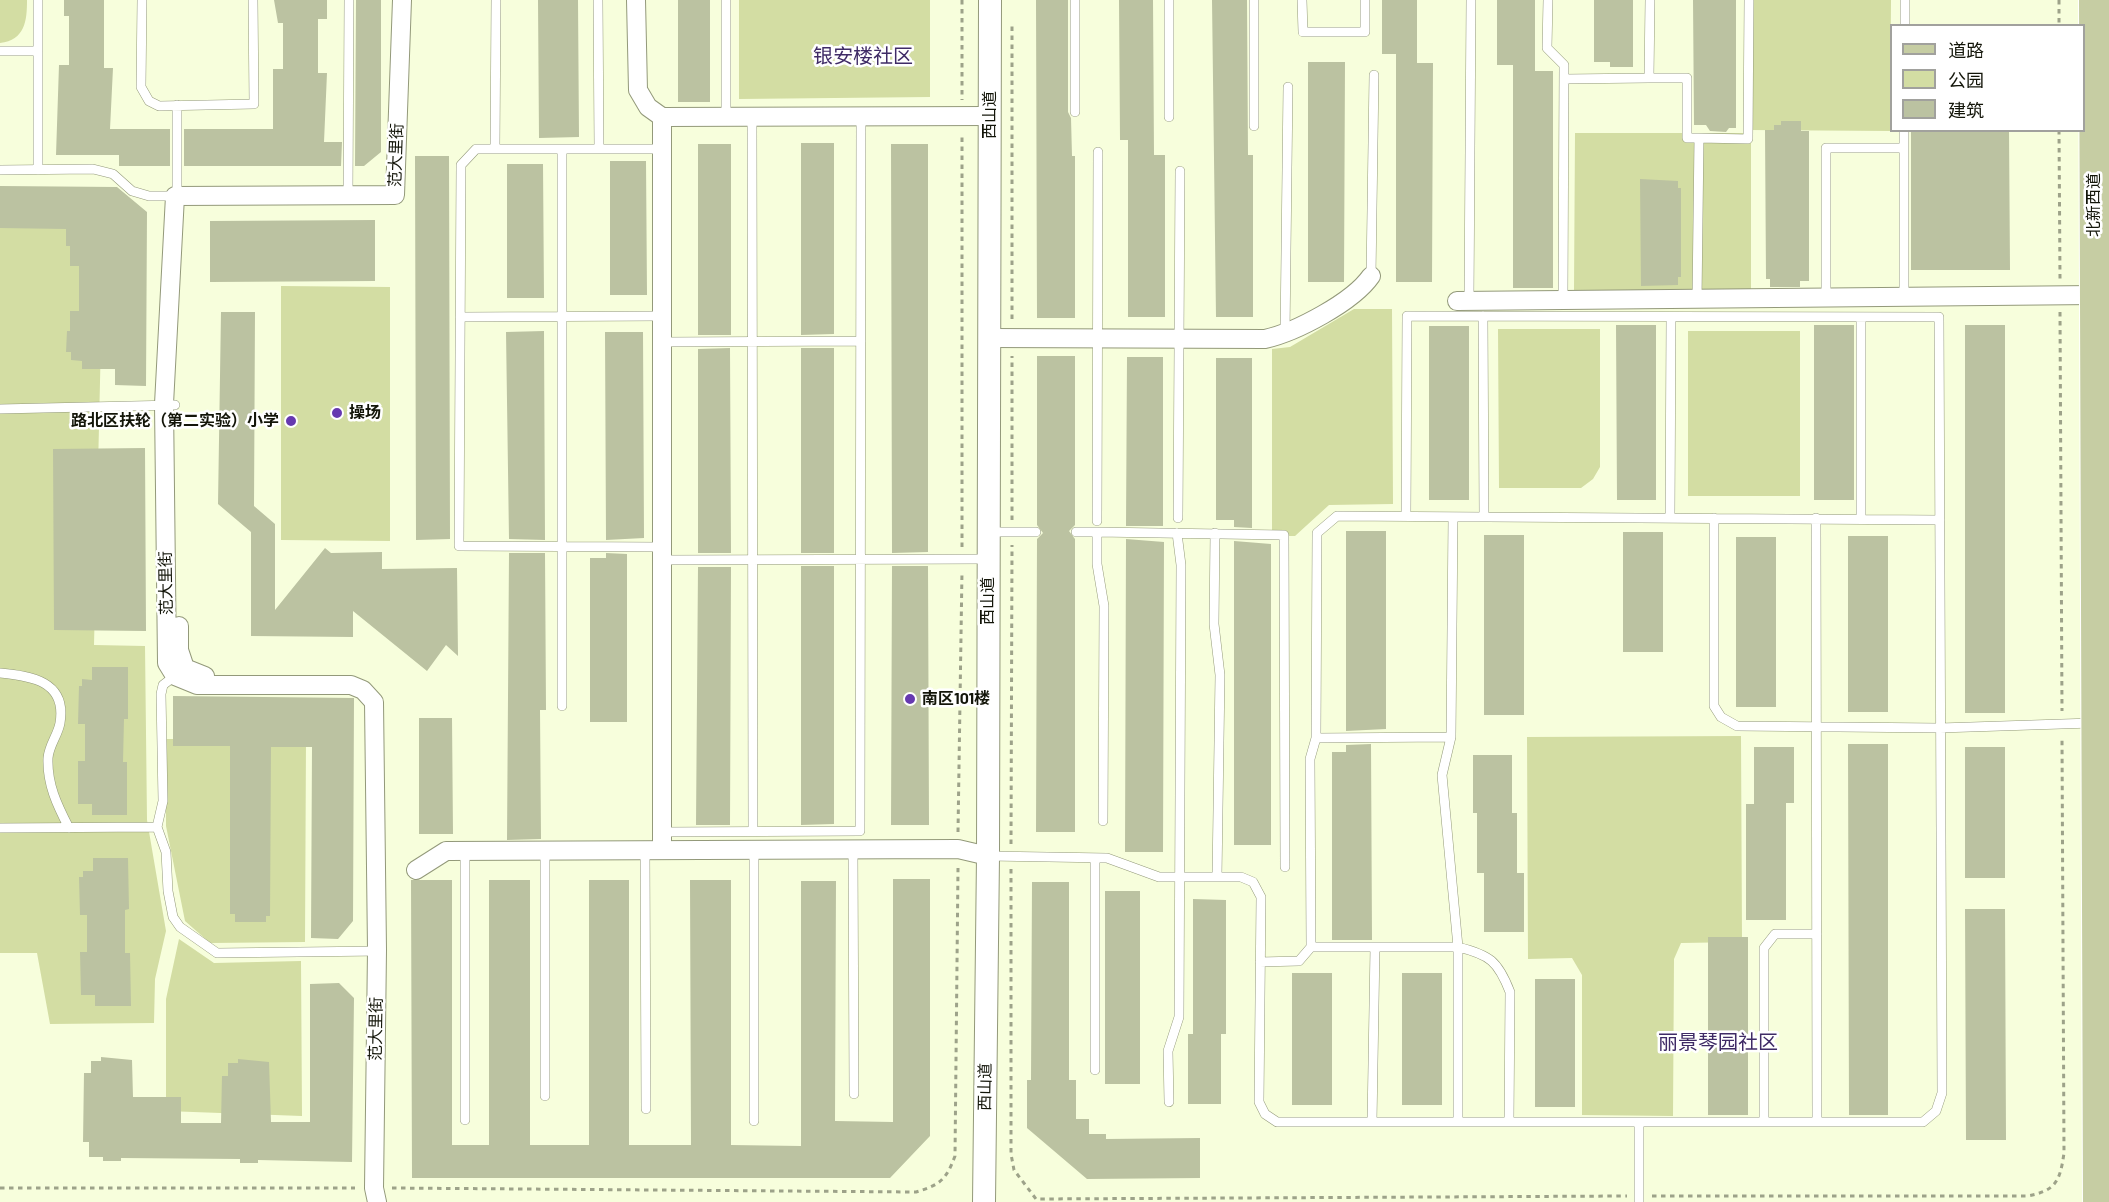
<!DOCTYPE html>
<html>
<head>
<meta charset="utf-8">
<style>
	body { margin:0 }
	#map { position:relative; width:2109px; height:1202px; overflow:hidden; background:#f7fedc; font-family:Barlow,"Noto Sans SC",sans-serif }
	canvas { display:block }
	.legend { position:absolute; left:1890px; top:24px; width:195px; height:108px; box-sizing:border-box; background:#fff; border:2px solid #a1a19d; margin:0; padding:8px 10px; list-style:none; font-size:18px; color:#131509 }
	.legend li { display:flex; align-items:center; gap:12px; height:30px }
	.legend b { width:30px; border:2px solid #a1a19d }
</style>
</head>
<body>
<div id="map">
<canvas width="2109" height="1202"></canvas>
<ul class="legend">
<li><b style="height:8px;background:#c6cda3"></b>道路</li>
<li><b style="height:16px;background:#d3dda3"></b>公园</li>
<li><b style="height:16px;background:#bbc2a1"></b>建筑</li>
</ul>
</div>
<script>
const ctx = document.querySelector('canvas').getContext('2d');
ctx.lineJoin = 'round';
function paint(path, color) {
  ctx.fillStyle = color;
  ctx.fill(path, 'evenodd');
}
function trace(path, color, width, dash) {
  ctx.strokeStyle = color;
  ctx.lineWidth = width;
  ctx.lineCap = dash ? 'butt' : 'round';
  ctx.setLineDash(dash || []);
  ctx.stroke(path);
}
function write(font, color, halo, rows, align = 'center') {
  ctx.font = font + ' Barlow,"Noto Sans SC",sans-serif';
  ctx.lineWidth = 5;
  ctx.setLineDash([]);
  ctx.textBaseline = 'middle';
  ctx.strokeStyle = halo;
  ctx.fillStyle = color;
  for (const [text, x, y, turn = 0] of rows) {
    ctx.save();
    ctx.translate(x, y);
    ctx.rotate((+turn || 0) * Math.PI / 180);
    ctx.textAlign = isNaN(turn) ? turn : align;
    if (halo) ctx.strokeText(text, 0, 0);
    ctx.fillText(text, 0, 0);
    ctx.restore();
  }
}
const green = new Path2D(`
	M0,0H27C27,21 25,40 0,43Z
	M739,0H930V97L739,99Z
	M1749,0H1891L1890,131L1749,130Z
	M1575,133H1751V291L1574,290Z
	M0,205L104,206L94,645L145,646L147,820L166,931L155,979L154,1023L50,1024L37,953H0Z
	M281,286L390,287V541L281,540Z
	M1354,309H1392L1393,504L1329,505L1295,536H1272V349L1290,347Z
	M1498,329H1600V467L1593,479L1581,488H1499Z
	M1688,331H1800V496H1688Z
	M1741,736L1742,942L1681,943L1674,959L1673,1116L1582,1115V975L1572,958L1528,959L1527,737Z
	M166,739H306L305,942L210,943L185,921L166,826Z
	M179,939L214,963L301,961L302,1116L166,1111V999Z`);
const building = new Path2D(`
	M64,0H104V68H113L110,129H170V166H119V155H56L59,65H69V16H64Z
	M274,0H327V19H318V73H327L324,142H342L341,166H184V129H273V69H283V23H278Z
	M356,0H381V152L364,166H355Z
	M538,0H578L579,137L539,138Z
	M678,0H710V102H678Z
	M1036,0H1068V112L1071,118L1072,156H1075V318H1037Z
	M1119,0H1153L1154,155H1165V317H1128V140H1120Z
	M1212,0H1247L1248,155H1253V317H1216Z
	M1382,0H1417V63H1433L1432,282H1396V54H1382Z
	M1497,0H1535V71H1553V288H1513V65H1497Z
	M1594,0H1633V67H1610V62H1594Z
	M1693,0H1736V128H1729L1726,132L1710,131L1706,125H1694Z
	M1308,62H1345L1344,282H1308Z
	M1781,121H1801V131H1809V281H1800V287H1770V279H1766L1765,130H1774V125H1781Z
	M1911,130H2009L2010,270H1911Z
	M801,143H834V334L801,335Z
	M698,144H731V335H698Z
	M891,144H928V552L892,553Z
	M415,156H449L450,539L416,540Z
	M610,161H646L647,295H610Z
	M507,164H543L544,298H507Z
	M1640,179L1678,181V188H1681V277H1678V285L1641,286Z
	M0,186L117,187L147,212L146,386L115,385V369H82V361L71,360V352H66L67,331H70V311H79V266H70V246H66V229L0,228Z
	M375,220V281L210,282V221Z
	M221,312H255L254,506L275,524V610L325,548L331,553L382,552V569L457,568L458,656L446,645L427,671L353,611V637L251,636V532L218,504Z
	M1616,325H1656V500H1617Z
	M1814,325H1854V500H1814Z
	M1965,325H2005V713H1965Z
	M1429,326H1469V500H1429Z
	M544,331L545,540L509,539L506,332Z
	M605,332H643L644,538L606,540Z
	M730,348L731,553H698V349Z
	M801,348H834V553H801Z
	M1037,356H1075V525L1069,531L1075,539V832H1036L1037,539L1043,533L1037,525Z
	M1127,357H1163V526H1126Z
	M1216,358H1252V528L1234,527V520H1216Z
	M145,448L146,631L54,630L53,449Z
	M1346,531H1386V729L1346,731Z
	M1623,532H1663V652H1623Z
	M1484,535H1524V715H1484Z
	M1848,536H1888V712H1848Z
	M1736,537H1776V707H1736Z
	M1126,539L1164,542L1163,852H1125Z
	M1234,541L1271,544V845H1234Z
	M509,553H545L546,710H540L541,839L507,840Z
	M606,553L627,554V722H590V558H606Z
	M801,566H834V824L801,825Z
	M892,566H928L929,825H891Z
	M698,567H731L730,825H696Z
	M92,667H128V719H124L123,762H127V815H92V804H78V761H85V724H78L79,686H82V679L92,680Z
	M173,696L354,698L353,921L338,939L311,938L312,747H271L270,916H266V922H235V914H230V746H173Z
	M419,718H452L453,834H419Z
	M1371,744L1372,940H1332V752H1346V745Z
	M1848,744H1888V1115H1849Z
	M1754,747H1794V803H1786V920H1746V804H1754Z
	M1965,747H2005V878H1965Z
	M1473,755H1512V813H1517V873H1524V932H1484V873H1477V813H1473Z
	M93,858H128L129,909L125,910V953H130L131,1006H95V995H81L80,952H87V915H80L79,877H83V871H93Z
	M893,879H930V1136L890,1178H412L411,880H452V1145H489V880H530V1145H589V880H629V1145H691L690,880H731V1145L801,1146V881H836L835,1121L893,1122Z
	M1032,882H1069V1080H1076V1119H1089V1134H1106V1139L1200,1138V1178L1087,1179L1027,1128V1080H1031Z
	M1105,891H1140V1084H1105Z
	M1193,899L1226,900V1034H1221V1104H1188V1034H1193Z
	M1965,909H2005L2006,1140H1966Z
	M1708,937H1748V1115H1708Z
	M1292,973H1332V1105H1292Z
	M1402,973H1442V1105H1402Z
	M1535,979H1575V1107H1535Z
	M339,983L354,998L352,1162L258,1160V1163H240V1159L121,1158V1161H103V1157H89V1142H83L84,1073H91V1061H101V1057L132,1060L133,1097H181V1123H221L222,1076H228V1063H238V1059L269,1062L271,1122H310V984Z`);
const path = new Path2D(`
	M962,0V100
	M2059,0V26
	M2059,130L2060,279
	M2060,312L2062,711
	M1012,319V23
	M1012,520V356
	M962,547V133
	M958,832L962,571
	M1011,844L1012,545
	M1011,869V1154L1014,1170L1036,1199L1627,1196
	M0,1188H355
	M392,1188L916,1192C940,1185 946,1180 955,1156L958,868
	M1652,1196H2027C2056,1191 2060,1181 2064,1153L2062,738`);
const service = new Path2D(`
	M38,0V170
	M142,0L141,87L149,101L159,106L254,104L253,0
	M598,0L599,149
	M1075,0V112
	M1169,0V117
	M1302,0L1303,32H1365V0
	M1548,0L1547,48L1564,65L1563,300
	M1650,0L1649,78H1687V138H1699
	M1905,26V0
	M0,51H38
	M1564,79L1649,78
	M726,117V0
	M752,117L753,831
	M1254,126V0
	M1904,148V297
	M495,149L496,0
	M562,149V706
	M662,149H476L461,165L459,546L662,547
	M0,170L93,169L113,174L132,191L149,196H175
	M177,198V105
	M348,199L349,0
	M1371,276L1374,75
	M1826,297V148H1904V130
	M1697,299L1699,138L1748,139L1749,0
	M1469,301L1471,0
	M1483,316L1484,517
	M460,317L662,316
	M1861,317V518
	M1285,334L1288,87
	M662,342L861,341
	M0,409L175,405
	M1453,517L1451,737L1442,775L1458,947C1490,955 1498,961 1510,992L1509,1122
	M1178,518L1180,171
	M1670,518L1671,317
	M1714,518V706L1721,717L1737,726L1940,728L2092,723
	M1816,518L1817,1121
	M1097,521L1098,152
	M989,532H1036
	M1076,532H1097V564L1104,606L1103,821
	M1097,532L1284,535L1285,867
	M1215,533L1214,624L1220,675L1217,877
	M662,560L989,559
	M0,673C31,676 67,681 60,723C58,735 49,745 48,758C47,784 57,805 69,828
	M1316,738L1451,737
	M157,827L163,801L161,694L163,685L176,675
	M0,828L157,827L166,852L168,891L173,917L180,927L217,953L380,951
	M662,832L860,831L861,117
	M645,848L646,1109
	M853,848L854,1094
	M545,849V1096
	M465,850V1120
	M989,856L1107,858L1159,877H1241L1253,882L1261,897L1259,1102L1265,1114L1277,1122H1923L1936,1111L1942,1093L1939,317L1407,316L1406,516
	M1311,947H1458V1122
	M1260,962L1299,961L1311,947L1310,759L1316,738L1317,533L1337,516L1940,520
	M1095,1070V858
	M1169,1102L1168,1051L1179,1017L1181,565L1177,533
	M754,1121V848
	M1764,1121V948L1775,934H1817
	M1372,1122L1375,947
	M1639,1202V1122`);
const minor = new Path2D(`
	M636,0L638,90L648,107L662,117L989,116
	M662,117V848
	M1457,301L2095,295
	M989,338L1265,339C1296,332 1353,302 1371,276
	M179,626V650L185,668L205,676
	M416,870L446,851L958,849L988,856
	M377,1202L374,1188L377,950L374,702L363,690L351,685H197L175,676L167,663L164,404L175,196L395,195L402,0`);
const tertiary = new Path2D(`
	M984,1202L988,856L990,0`);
const primary = new Path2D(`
	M2094,0L2098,1202`);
const markers = [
	[337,413,6,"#6639b0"],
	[291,421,6,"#6639b0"],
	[910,699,6,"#6639b0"]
];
const streetNames = [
	["西山道",990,115,-90],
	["范大里街",396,155,-88],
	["北新西道",2094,205,-90],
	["范大里街",166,583,-91],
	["西山道",988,601,-90],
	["范大里街",376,1029,-89],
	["西山道",985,1087,-89]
];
const poiNames = [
	["操场",349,413],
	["路北区扶轮（第二实验）小学",279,421,"right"],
	["南区101楼",922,699]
];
const quarterNames = [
	["银安楼社区",863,56],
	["丽景琴园社区",1718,1042]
];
paint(green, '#d3dda3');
paint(building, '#bbc2a1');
trace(service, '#93997a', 10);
trace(minor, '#93997a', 20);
trace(tertiary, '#93997a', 24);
trace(primary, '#fff', 32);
trace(path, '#9da289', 3, [4.5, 4.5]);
trace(service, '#fff', 9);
trace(minor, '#fff', 18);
trace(tertiary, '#fff', 22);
trace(primary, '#c6cda3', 30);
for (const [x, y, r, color] of markers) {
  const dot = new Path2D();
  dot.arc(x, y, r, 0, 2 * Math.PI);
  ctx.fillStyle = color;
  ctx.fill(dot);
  trace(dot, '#fff', 2);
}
write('16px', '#131509', '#fff', streetNames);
write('bold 16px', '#131509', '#fff', poiNames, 'left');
write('20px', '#3f2b66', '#fff', quarterNames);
</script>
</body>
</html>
